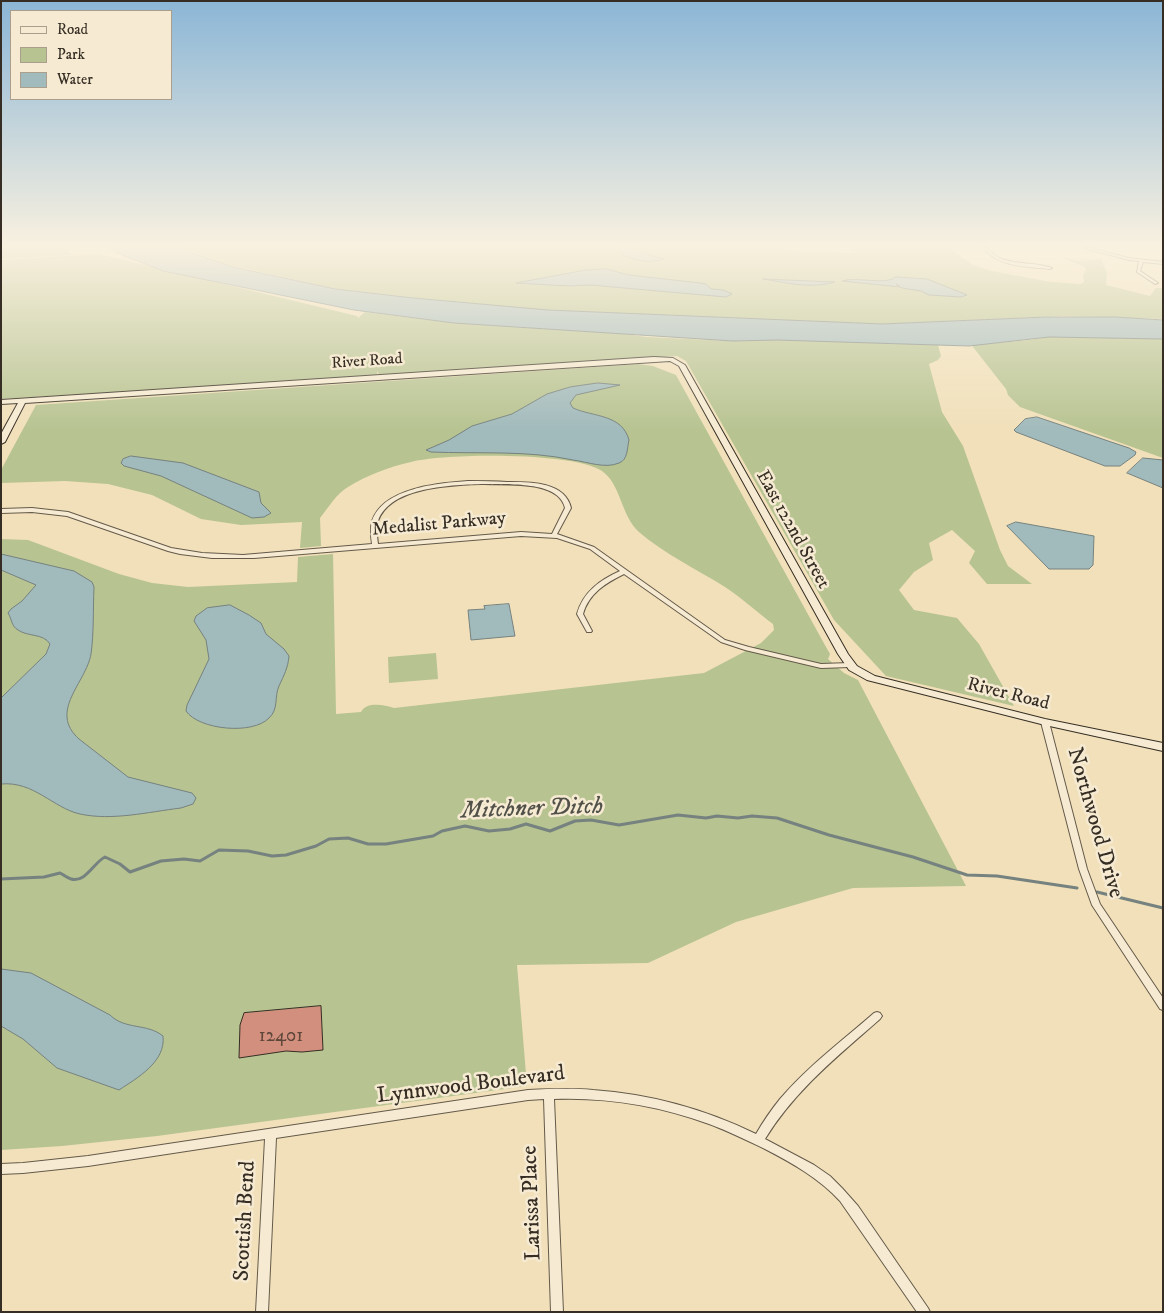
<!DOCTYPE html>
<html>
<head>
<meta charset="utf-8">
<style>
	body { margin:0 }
	#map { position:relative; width:1164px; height:1313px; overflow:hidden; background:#f1e0ba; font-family:"IM FELL DW Pica",serif }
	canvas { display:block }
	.frame { position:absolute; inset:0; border:2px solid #362e24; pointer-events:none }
	.legend { position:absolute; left:10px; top:10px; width:162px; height:90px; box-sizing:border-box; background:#f6ebd2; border:1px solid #a99f8c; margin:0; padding:6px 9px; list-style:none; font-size:15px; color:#362e24 }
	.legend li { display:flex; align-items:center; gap:10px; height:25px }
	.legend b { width:25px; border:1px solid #a99f8c }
</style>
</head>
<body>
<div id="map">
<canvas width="1164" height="1313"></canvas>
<div class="frame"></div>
<ul class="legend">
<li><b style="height:6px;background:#f6ebd2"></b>Road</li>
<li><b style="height:14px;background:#b7c391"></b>Park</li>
<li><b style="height:14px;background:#a1babc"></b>Water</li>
</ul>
</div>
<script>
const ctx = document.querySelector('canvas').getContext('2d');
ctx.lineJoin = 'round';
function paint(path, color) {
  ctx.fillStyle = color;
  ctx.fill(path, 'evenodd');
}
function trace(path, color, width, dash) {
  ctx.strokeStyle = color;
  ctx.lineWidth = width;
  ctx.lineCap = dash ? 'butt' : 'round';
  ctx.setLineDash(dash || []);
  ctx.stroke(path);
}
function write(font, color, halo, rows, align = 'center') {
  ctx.font = font + ' "IM FELL DW Pica",serif';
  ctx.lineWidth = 5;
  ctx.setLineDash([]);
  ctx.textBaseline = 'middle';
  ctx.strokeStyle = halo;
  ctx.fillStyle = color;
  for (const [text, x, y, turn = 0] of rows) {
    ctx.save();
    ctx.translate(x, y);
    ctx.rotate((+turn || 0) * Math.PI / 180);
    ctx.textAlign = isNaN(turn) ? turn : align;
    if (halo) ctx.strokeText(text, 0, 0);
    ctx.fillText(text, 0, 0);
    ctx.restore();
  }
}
const green = new Path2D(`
	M1,248H66L72,255L1,259Z
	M184,248H781C793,252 802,251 813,251C828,251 844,255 858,252L848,248H949L973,265L992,271L1051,282L1080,284L1084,282L1083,275L1086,270L1085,267L1058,256L1079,261L1101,259L1107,273L1106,285L1150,296L1156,288H1163V319L1062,316L882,324L539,310L431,301L335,289L230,265Z
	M99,254L357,316L358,318L365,312L454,323L619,333L646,337L733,341L789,339L938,345L941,356L938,360L929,364L942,412L963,446L1000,550L1008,566L1032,584H987L969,563L975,551L952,530L929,543L933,560L914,572L899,590L914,610L957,618L979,644L1014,706L886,676L834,620L686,361L677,356L379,375L377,371V376L1,399V260Z
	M1052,336L1163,338V458L1020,407L1008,395L1006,389L973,347V345L1029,340Z
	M638,364L653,366L676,375L826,647L830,654L828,659L844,673L858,680L966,886L853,888L736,922L648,963L517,965L527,1086L157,1136L62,1146L1,1150V539L28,540L119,574L152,583L188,587L297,582L298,557L333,554L336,714L361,712C367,701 384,705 394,708L704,673L761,643L774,630L773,624C757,612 742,598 725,587C698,570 663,553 639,532C621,516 621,484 602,471C574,452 445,453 411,462C389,467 367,475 348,487C337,493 328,508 320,518L321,546L300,548L302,522L241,525L201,519L152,495L108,484L65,481L1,483V470L36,405Z
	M436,653L438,679L389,683L388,657Z`);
const water = new Path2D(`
	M111,248H179L233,267L335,289L413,298L548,310L882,324L1047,317H1115L1163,320V339L1049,337L969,346L777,340L733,341L454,323L354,310L163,271L117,253Z
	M621,248H636L642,253L664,259C653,264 632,261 622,254Z
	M606,269L629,275L700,283L706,284L711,289L723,290L732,294L726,297L590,285L569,286L516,283L586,270Z
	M896,277L927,279L967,295L961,297L929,295L921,291L902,288L896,284L900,287L842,281C857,276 886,286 896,277Z
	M763,279L835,282C811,289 788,283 763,279Z
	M598,383L620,385L576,395L570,403L573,408C593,417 622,414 629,440C627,448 628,460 619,463C605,469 588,462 573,460C527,450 477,454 431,452L426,450L449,440L472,426L512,414L547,394L570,387Z
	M1037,417L1129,448L1136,452L1135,455L1120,466H1105L1016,432L1014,430L1025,419Z
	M131,456L183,463L259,492L261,503L271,513L264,517L252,518L161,476L124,466L121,463L123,459Z
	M1143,458L1163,460V488L1127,473Z
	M1016,522L1094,536L1093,565L1089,569H1049L1007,526Z
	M1,554L74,571L92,582L94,587C93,609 94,633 91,654C86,683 48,711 79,739L128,777L192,793L196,798L193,804L181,808C148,812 112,821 80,814C53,808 34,781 1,784V698L46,654L50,644C43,633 28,637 18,630C11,626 12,619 8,613L11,609L22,601L36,585L1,570Z
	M509,604L515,636L471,640L468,610L485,609L484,606Z
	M230,605L249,615L261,623L266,634L284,649L289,656C288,668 284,675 279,686C274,697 279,709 269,718C253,735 199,730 186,711L187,705L209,659L206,640L194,621L196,616L207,608Z
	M1,969L31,973L110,1015C125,1030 147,1023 163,1036C166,1062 137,1078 119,1090L57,1068L23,1039L1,1026Z`);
const stream = new Path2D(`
	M1,879L44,877L60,873C64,875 67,878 71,879C86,883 94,862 105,857L120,864L130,872L161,861L184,859L200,861L219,850L248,851L272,856L286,855L316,846L329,839L348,838L368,844H386L433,836L442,831L465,826L489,831L510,829L526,824L550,831L575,821L591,820L619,825L678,815L706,818L717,816L738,818L752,816L777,818L829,835L913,857L967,875L997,876L1077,888
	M1097,892L1163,908`);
const building = new Path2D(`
	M321,1006L323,1050L302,1052L286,1051L239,1058L240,1025L244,1013Z`);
const street = new Path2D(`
	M983,248H987C1003,268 1031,260 1052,268L1050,269C1028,267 998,267 983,248Z
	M1084,248H1091L1129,258L1163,262V264L1143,262L1140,271L1158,283L1155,284L1137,272L1139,261L1129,260Z
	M468,481C481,481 494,481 507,482C528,482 565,481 571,508L557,534L594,547L725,640L749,647L821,664L850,663L853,665L850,667L821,668L745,650L721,642L624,574C606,583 589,593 583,614L592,631L591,632H587L577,614C583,592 600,580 620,571L590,549L557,538L521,536L254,558H212L180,554L168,551L67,516L32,512L1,513V509L32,508L68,512L171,548L202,553L243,555L372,544C371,537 370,529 372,521C383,488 438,483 468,481ZM484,484C506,485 559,480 565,508L552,534L521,532L378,544C377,536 376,528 378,521C390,486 454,485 484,484Z
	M1042,720H1045L1049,722L1087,869L1100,904L1163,998V1010L1160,1009L1092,905L1079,869L1041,722Z
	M877,1012L880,1013L882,1016L880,1019C838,1056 795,1090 765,1139L814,1165L830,1176L842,1188L858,1206L928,1308L930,1312H917L840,1201C819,1178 792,1163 765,1149C746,1140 728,1131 709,1124C660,1106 606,1097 554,1099L563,1312H551L544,1099L528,1100L276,1138L268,1312H256L265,1139L88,1166L23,1173L1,1174V1164L23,1163L88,1156L528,1090C550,1089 572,1088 593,1090C650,1094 705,1109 756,1134C763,1122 771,1110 780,1099C807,1067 842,1041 874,1013Z`);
const secondary = new Path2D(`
	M654,357L673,358L685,365L848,654L857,666L875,676L1045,719L1163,743V751L1045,725L867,680L849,670L838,654L679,366L670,361L25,403L5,442L1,444V434L18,403L1,404V400Z`);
const farStreetnames = [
	["River Road",367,362,-4]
];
const streetNames = [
	["Medalist Parkway",439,525,-5],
	["East 122nd Street",792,530,61],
	["River Road",1008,695,14]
];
const nearNumbernames = [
	["12401",281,1037]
];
const nearStreetnames = [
	["Northwood Drive",1094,823,74],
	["Lynnwood Boulevard",471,1086,-7],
	["Larissa Place",533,1203,-92],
	["Scottish Bend",246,1221,-87]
];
const nearWaternames = [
	["Mitchner Ditch",532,810,-2]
];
paint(green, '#b7c391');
paint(water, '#a1babc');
trace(water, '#76827f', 1);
trace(stream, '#76827f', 3);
paint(building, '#d38f7d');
trace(building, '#362e24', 1);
trace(street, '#655a4a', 2);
trace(secondary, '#362e24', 2);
paint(street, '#f6ebd2');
paint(secondary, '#f6ebd2');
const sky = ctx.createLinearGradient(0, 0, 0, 432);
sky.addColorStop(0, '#8bb6d6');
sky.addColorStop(0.57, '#f9f1e0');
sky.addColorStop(1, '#f9f1e000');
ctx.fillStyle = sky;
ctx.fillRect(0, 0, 1164, 432);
write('16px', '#362e24', '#f6ebd2', farStreetnames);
write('19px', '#362e24', '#f6ebd2', streetNames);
write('19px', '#5d463a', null, nearNumbernames);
write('22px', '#362e24', '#f6ebd2', nearStreetnames);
write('italic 24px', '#51514a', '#f6ebd2', nearWaternames);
</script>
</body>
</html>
